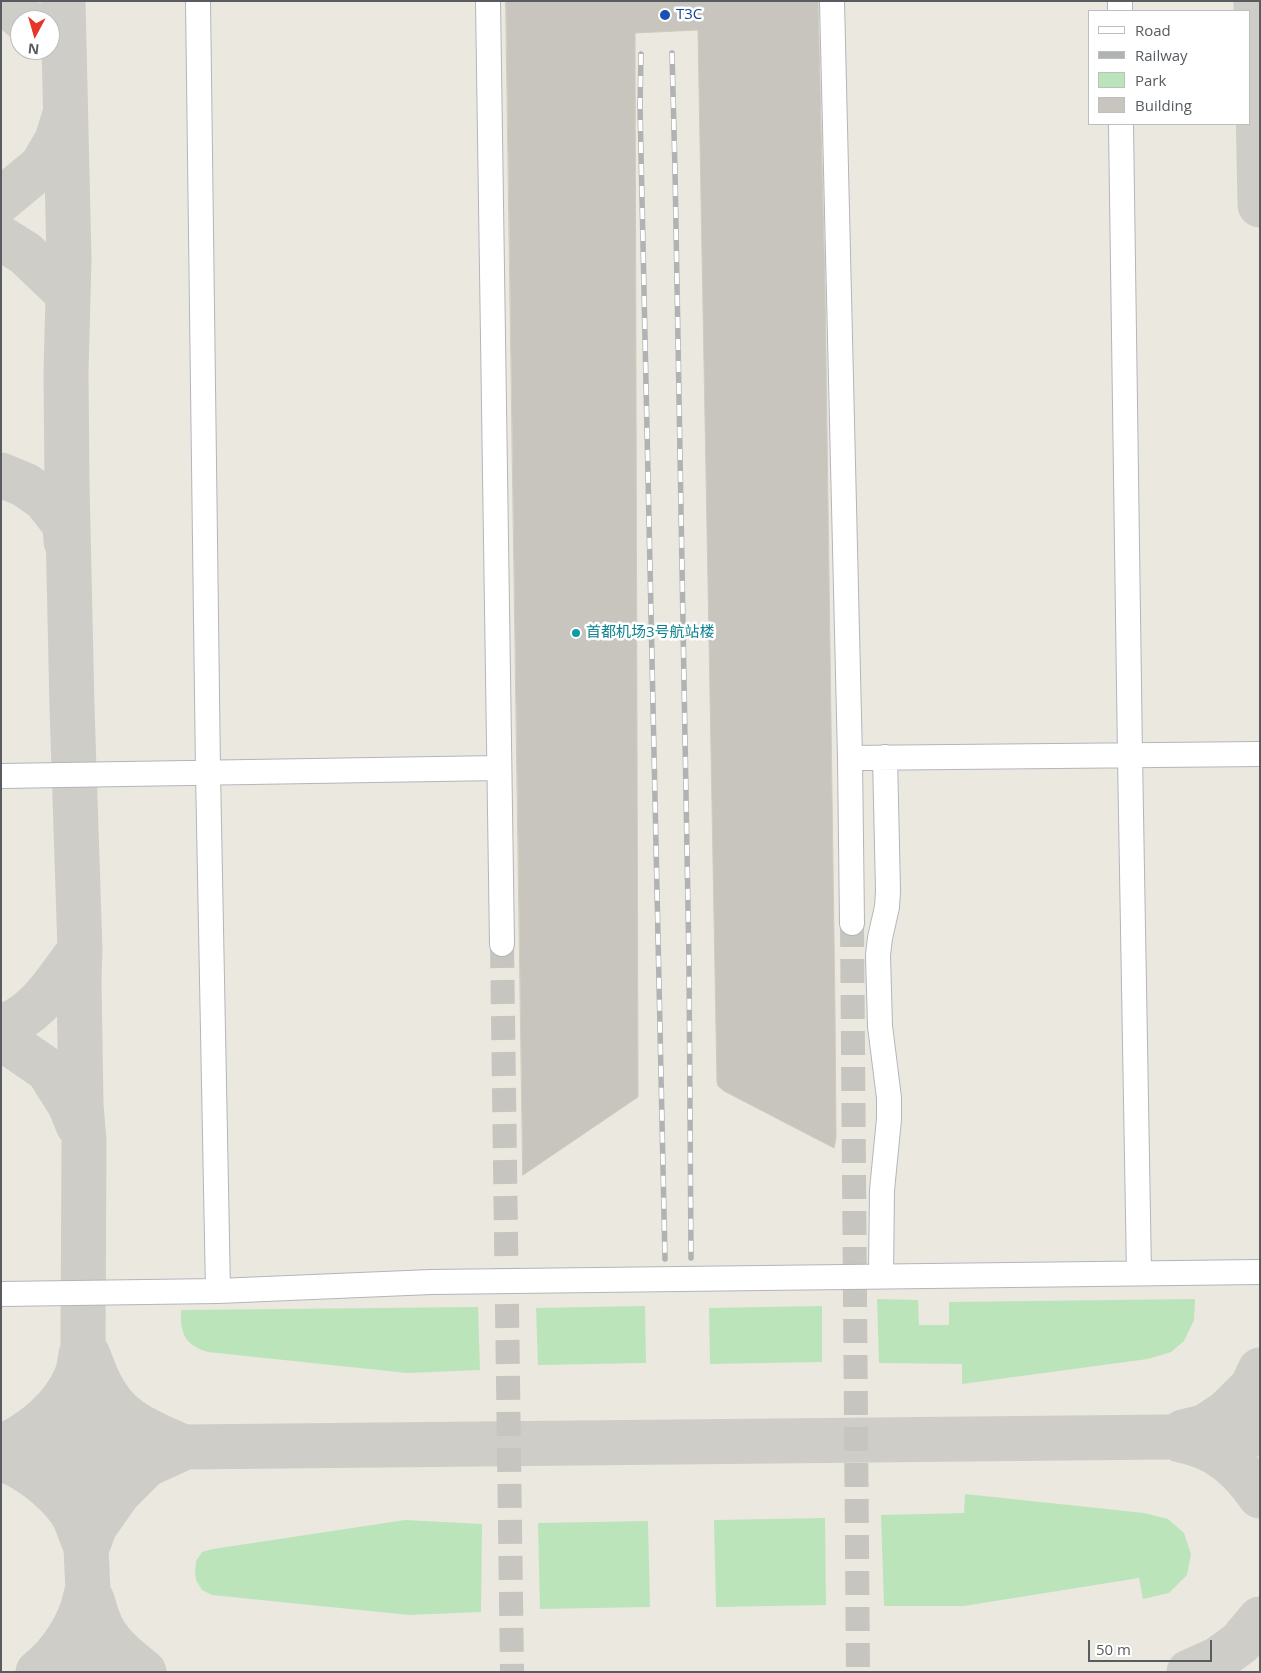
<!DOCTYPE html>
<html>
<head>
<meta charset="utf-8">
<style>
	body { margin:0 }
	#map { position:relative; width:1261px; height:1673px; overflow:hidden; background:#ebe8df; font-family:"Open Sans",sans-serif }
	canvas { display:block }
	.frame { position:absolute; inset:0; border:2px solid #585c60; pointer-events:none }
	.legend { position:absolute; left:1088px; top:10px; width:162px; height:115px; box-sizing:border-box; background:#fff; border:1px solid #bcbebf; margin:0; padding:6px 9px; list-style:none; font-size:15px; color:#585c60 }
	.legend li { display:flex; align-items:center; gap:10px; height:25px }
	.legend b { width:25px; border:1px solid #bcbebf }
	.north { position:absolute; left:10px; top:10px; width:50px; height:50px; box-sizing:border-box; background:#fff; border:1px solid #bcbebf; border-radius:50%; rotate:186deg; font-size:14px; font-weight:700; line-height:20px; text-align:center; color:#585c60 }
	.north::after { content:''; display:block; margin:auto; width:18px; height:22px; background:#e73529; clip-path:polygon(50% 0,100% 100%,50% 72%,0 100%) }
	.scale { position:absolute; left:1088px; top:1640px; width:124px; height:22px; box-sizing:border-box; border:2px solid #585c60; border-top:0; padding-left:6px; font-size:15px; line-height:18px; white-space:nowrap; color:#585c60; -webkit-text-stroke:4px #fff; paint-order:stroke }
</style>
</head>
<body>
<div id="map">
<canvas width="1261" height="1673"></canvas>
<div class="frame"></div>
<ul class="legend">
<li><b style="height:6px;background:#fff"></b>Road</li>
<li><b style="height:6px;background:#b1b2b2"></b>Railway</li>
<li><b style="height:14px;background:#bce4bb"></b>Park</li>
<li><b style="height:14px;background:#c8c5be"></b>Building</li>
</ul>
<div class="north">N</div>
<div class="scale">50 m</div>
</div>
<script>
const ctx = document.querySelector('canvas').getContext('2d');
ctx.lineJoin = 'round';
function paint(path, color) {
  ctx.fillStyle = color;
  ctx.fill(path, 'evenodd');
}
function trace(path, color, width, dash) {
  ctx.strokeStyle = color;
  ctx.lineWidth = width;
  ctx.lineCap = dash ? 'butt' : 'round';
  ctx.setLineDash(dash || []);
  ctx.stroke(path);
}
function write(font, color, halo, rows, align = 'center') {
  ctx.font = font + ' "Open Sans","Noto Sans SC",sans-serif';
  ctx.lineWidth = 5;
  ctx.setLineDash([]);
  ctx.textBaseline = 'middle';
  ctx.strokeStyle = halo;
  ctx.fillStyle = color;
  for (const [text, x, y, turn = 0] of rows) {
    ctx.save();
    ctx.translate(x, y);
    ctx.rotate((+turn || 0) * Math.PI / 180);
    ctx.textAlign = isNaN(turn) ? turn : align;
    if (halo) ctx.strokeText(text, 0, 0);
    ctx.fillText(text, 0, 0);
    ctx.restore();
  }
}
const green = new Path2D(`
	M877,1299L918,1300L919,1325H949V1302L1195,1299L1194,1320L1184,1341L1171,1352L1148,1359L962,1384V1364L879,1363Z
	M645,1306L646,1363L538,1365L536,1308Z
	M822,1306V1362L710,1364L709,1308Z
	M478,1307L480,1370L407,1373L208,1352C185,1345 180,1334 181,1310Z
	M965,1494L1144,1513L1168,1519L1184,1533L1191,1554L1187,1575L1169,1593L1143,1599L1139,1578L964,1606H884L881,1515L964,1513Z
	M825,1518L826,1605L716,1607L714,1520Z
	M405,1520L482,1524L481,1612L409,1615L212,1595L202,1590L196,1580L195,1571L196,1561L202,1552L213,1549Z
	M648,1521L650,1607L540,1609L538,1523Z`);
const taxiway = new Path2D(`
	M3,1L25,20
	M63,1L69,260L66,372L67,483L72,707L80,950L79,979L81,1105L84,1141L83,1344L88,1451L86,1549L92,1672
	M1256,1L1260,205
	M1,200L42,166L57,140L64,117
	M1,238L25,253L67,293
	M1,475L25,485L45,499L65,525L66,541
	M1,1028C40,1013 56,981 80,950
	M1,1042L13,1046L48,1070L70,1105L78,1125
	M88,1355C92,1365 95,1375 100,1384C118,1421 146,1430 181,1446
	M1183,1432L1204,1427L1227,1412L1252,1387L1260,1370
	M1180,1440C1217,1447 1239,1466 1260,1496
	M1,1447C32,1434 63,1408 76,1377C79,1370 80,1361 81,1354
	M1,1452L185,1447L1166,1437L1260,1434
	M1,1458C28,1468 53,1488 70,1510C77,1520 81,1536 86,1547
	M88,1545L95,1526L119,1492L146,1465L181,1449
	M92,1600C95,1610 98,1621 103,1630C112,1647 129,1660 144,1672
	M38,1672C61,1654 81,1623 86,1595
	M1189,1672L1218,1659L1240,1643L1260,1619`);
const building = new Path2D(`
	M506,1H818L825,288L835,1011L836,1138L834,1148L724,1091L718,1086L717,1082L698,30L635,33L638,1097L523,1175Z`);
const minorTunnel = new Path2D(`
	M852,923L858,1672
	M502,944L512,1672`);
const minor = new Path2D(`
	M198,1L208,772L218,1291
	M488,1L502,944
	M832,1L850,758L852,923
	M1120,1V11
	M1121,124L1130,756L1139,1273
	M850,758L1260,754
	M1,776L499,768
	M881,1275L882,1190L889,1119V1098L880,1026L878,955L880,938L887,907L888,891L885,757
	M1,1294L218,1291L431,1282L1260,1272`);
const rail = new Path2D(`
	M672,53L675,170L689,964L691,1258
	M641,54L640,106L665,1259`);
const markers = [
	[665,15,6,"#1a4fb4"],
	[576,633,5,"#0f9aa8"]
];
const transitNames = [
	["T3C",676,15]
];
const cultureNames = [
	["首都机场3号航站楼",586,633]
];
paint(green, '#bce4bb');
trace(taxiway, '#cecdc8', 45);
paint(building, '#c8c5be');
trace(building, '#d0cabe', 1);
trace(minorTunnel, '#c6c5bf', 24, [24, 12]);
trace(minor, '#b2b6ba', 26);
trace(minor, '#fff', 24);
trace(rail, '#b1b2b2', 5.5);
trace(rail, '#fff', 4, [11]);
for (const [x, y, r, color] of markers) {
  const dot = new Path2D();
  dot.arc(x, y, r, 0, 2 * Math.PI);
  ctx.fillStyle = color;
  ctx.fill(dot);
  trace(dot, '#fff', 2);
}
write('15px', '#164399', '#fff', transitNames, 'left');
write('15px', '#0d838f', '#fff', cultureNames, 'left');
</script>
</body>
</html>
